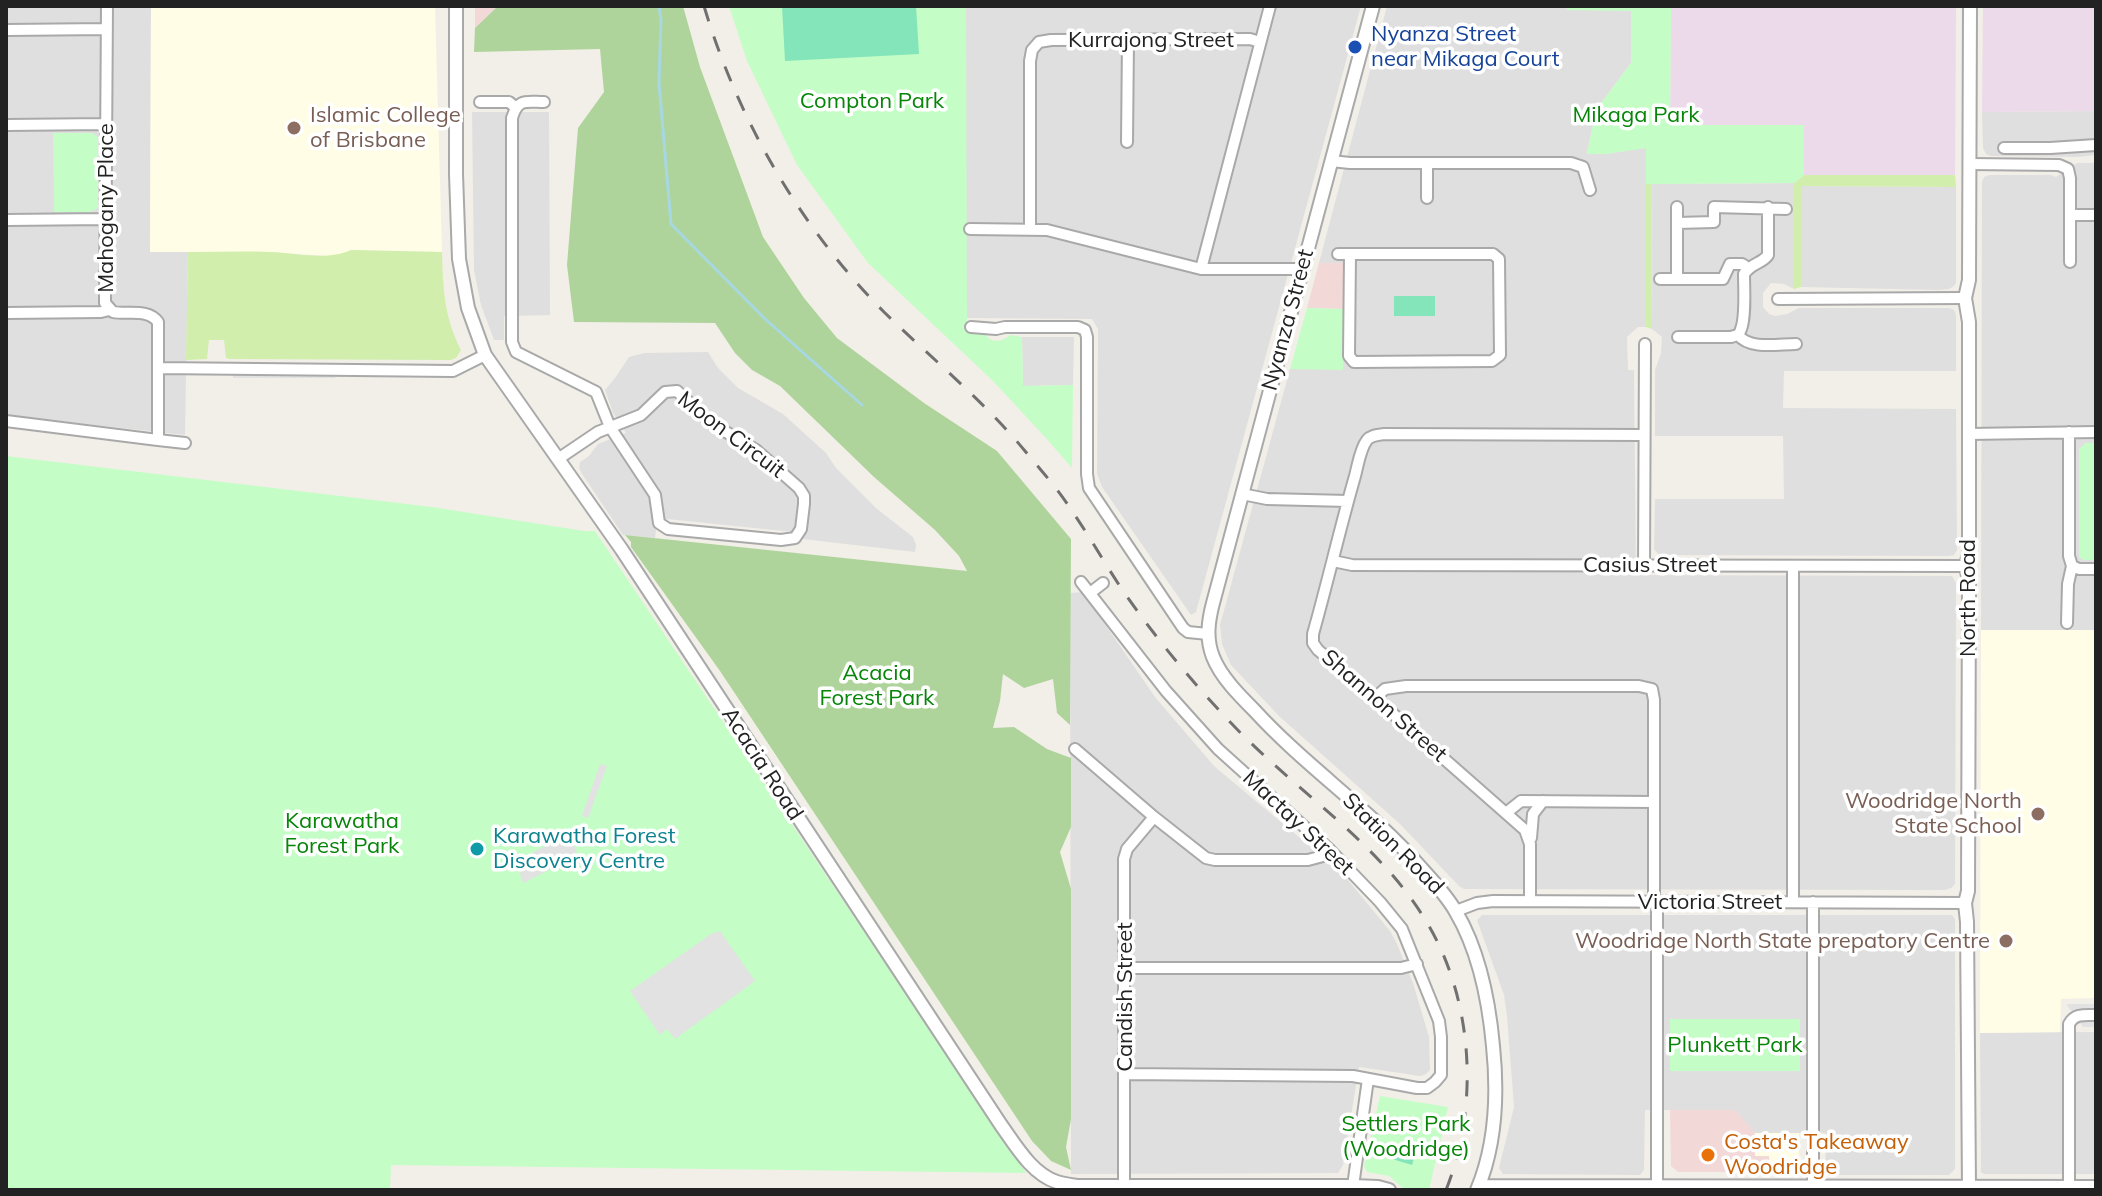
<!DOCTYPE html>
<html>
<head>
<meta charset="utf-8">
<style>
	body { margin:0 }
	#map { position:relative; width:2102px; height:1196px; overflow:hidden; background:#f2efe8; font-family:Mulish,sans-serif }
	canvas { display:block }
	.frame { position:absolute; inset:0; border:8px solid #222; pointer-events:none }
</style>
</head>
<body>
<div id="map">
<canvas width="2102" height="1196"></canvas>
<div class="frame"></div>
</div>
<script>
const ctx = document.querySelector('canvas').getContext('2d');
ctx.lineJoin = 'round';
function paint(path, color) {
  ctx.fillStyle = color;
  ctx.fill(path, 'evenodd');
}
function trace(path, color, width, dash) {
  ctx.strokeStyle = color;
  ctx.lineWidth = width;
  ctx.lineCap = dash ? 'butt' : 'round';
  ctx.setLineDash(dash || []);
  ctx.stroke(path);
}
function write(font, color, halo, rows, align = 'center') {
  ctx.font = font + ' Mulish,sans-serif';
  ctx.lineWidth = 7;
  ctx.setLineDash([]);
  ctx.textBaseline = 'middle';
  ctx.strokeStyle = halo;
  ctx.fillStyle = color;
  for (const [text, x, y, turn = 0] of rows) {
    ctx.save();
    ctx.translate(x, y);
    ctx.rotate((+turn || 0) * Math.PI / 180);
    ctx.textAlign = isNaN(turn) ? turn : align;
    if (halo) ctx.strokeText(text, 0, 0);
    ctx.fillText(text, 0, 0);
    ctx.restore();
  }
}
const residential = new Path2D(`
	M6,6H151L150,252H188L185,435L6,415Z
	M966,6H1361L1196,612L1191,615L1102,487L1097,474L1098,329L1092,319L966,318Z
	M1387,6H1567V10H1631V63L1596,110L1587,153L1606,154L1647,147L1646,327H1638L1627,337L1628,370H1634L1636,575L1952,576L1956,583L1955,884L1951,888L1945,890L1464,889L1459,886L1400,824L1279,716L1231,665L1222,644L1220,625L1290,369H1343L1344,263H1319Z
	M2096,111V155L2078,157L1991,156L1986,154L1983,148L1982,112Z
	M472,112H549L550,315L504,316V340H494L481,305L474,270Z
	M2077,163H2096V443H2086L2079,450V556L2084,560H2096V630H1981L1982,182L1984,177L1989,175H2051L2056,177Z
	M1794,183V289L1784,284L1771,283L1763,293V307L1769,314L1775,316L1787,314L1799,308H1949L1954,310L1956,315V371H1784L1783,408L1956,409L1957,550L1954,555L1949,556L1659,555L1654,549L1655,499H1784L1783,436H1655V370L1661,353L1662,337L1652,329L1651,184Z
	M1801,186L1956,187V283L1954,286L1949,289L1939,290L1801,287Z
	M1022,337H1074L1073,385L1023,386Z
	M708,352L718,368L738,388L783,414L826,453L836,468L877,509L913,537L916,545L915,552L803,539V533L667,519L656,530L655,538L623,535L582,474L579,468L580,462L589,456L598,444L626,433L613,413L605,390L615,378L629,357L645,353Z
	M1083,592L1155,697L1214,766L1343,874L1390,931L1397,944L1413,983L1429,1037L1430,1070L1426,1074L1420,1076L1359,1067L1343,1165L1338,1173L1071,1174L1070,593Z
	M1482,915H1952L1955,919V1169L1949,1175H1829L1826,1170L1825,1133H1755L1734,1110H1645L1644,1170L1640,1175L1503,1174L1499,1168L1514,1107L1507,1016L1504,995L1477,920Z
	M2096,1032V1174H1984L1981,1172L1980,1033Z`);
const commercial = new Path2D(`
	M475,6H498L475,28Z
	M1319,263H1344V309L1307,308Z
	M1670,1110H1735L1755,1133V1155L1770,1156V1172H1678L1671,1166Z`);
const industrial = new Path2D(`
	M1671,6H1956L1955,175H1804V125L1670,126Z
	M2096,7V111L1982,112L1983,8Z`);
const education = new Path2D(`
	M151,6H435L442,252L351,250L341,255L328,256L269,252H150Z
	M1981,630H2096V998L2061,999L2060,1032L1980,1033Z
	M1755,1133H1799V1168L1795,1172H1770L1769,1156H1755Z`);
const grass = new Path2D(`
	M1804,175H1955L1956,187L1801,186V287L1794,289V183Z
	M1646,184H1651L1652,329L1646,327Z
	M351,250L442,252C443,288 444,317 461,350L456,358L451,360L230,359L226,358L224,340H209L207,359L186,360L188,252C215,252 243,251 270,252C296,253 327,261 351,250Z`);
const forest = new Path2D(`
	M498,6H683L700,67L763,237L804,298L837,338L924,403L997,451L1071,539L1070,725L1057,713L1053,679L1024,688L1003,674L1000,701L993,728L1014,727L1047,749L1071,758V827L1060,852L1071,889V1119L1066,1147L1071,1170L1051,1161L1032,1141L720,671L631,547V542L625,535L967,571L959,556L935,530L874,477L780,386L752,370L735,353L715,323L574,322L567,265L578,128L604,92L600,49L474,52L475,28Z`);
const park = new Path2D(`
	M729,6H966L967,331H985L988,338C996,343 1003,341 1010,335L1022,337L1023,386L1073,385L1072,468L1045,437L992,380L868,263L797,165L747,61Z
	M1567,6H1671L1670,125H1804V175L1794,183L1646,184V148L1606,154H1587L1596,110L1631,63V11L1567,10Z
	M53,133H92L98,137V208L90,212H54Z
	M1307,308L1344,309L1343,370L1290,369Z
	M2086,443H2096V560H2084L2079,557V449Z
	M6,456L432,507L584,531H595L1026,1173L391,1165L390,1190H6Z
	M1670,1019H1800V1071H1670Z
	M1380,1096L1448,1107L1429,1190H1405L1389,1176L1367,1172L1364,1166Z`);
const pitch = new Path2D(`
	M782,6H916L919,54L785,61Z
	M1394,296H1435V316H1394Z
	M1396,1146L1416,1152L1412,1165L1392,1159Z`);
const parking = new Path2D(`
	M233,375H335V378H233Z
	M600,764L607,766L588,818L582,816Z
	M565,832L570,836L577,852L557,866L523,883L516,861L551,843Z
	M720,931L755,981L675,1039L667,1029L660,1035L630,991L711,934Z
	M2066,1004H2096V1027H2083Z`);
const stream = new Path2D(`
	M659,6L661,20L659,83L671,224L764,318L862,405`);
const minor = new Path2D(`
	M6,30L107,29
	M480,102H509L515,107
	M544,102C526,102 518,98 512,118V342L516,352L596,392L610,427L655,495L659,523L668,529L781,540L795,538L801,529L804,504V496L799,488L756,450L711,423L677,391L665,392L641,415L598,432L558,459
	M6,125L106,124
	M1127,142L1128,40
	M2004,148H2050L2096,145
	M1331,161L1350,163H1571L1583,167L1590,190
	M1427,164V198
	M1970,164L2059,165L2068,169L2070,178V262
	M2070,215H2096
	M6,220L106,219
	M1677,223L1714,222V207L1786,209
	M1030,228V61L1032,50L1039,42L1051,40L1250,39L1260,42
	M970,229L1047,230L1201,269H1302
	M1338,254H1493L1499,259L1500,355L1492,361L1354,362L1349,356L1350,254
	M1201,269L1270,6
	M1660,279H1723L1730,264H1742L1748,268
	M1677,279V207
	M1778,299L1965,298
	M6,313L101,312L109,310
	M971,327L996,329L1005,327H1078L1085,330L1087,337V474L1089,488L1183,628L1188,632L1208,634
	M1738,335C1750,350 1778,344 1796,344
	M1678,337H1731C1737,335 1739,336 1741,329C1746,317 1744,288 1744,274C1752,262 1762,264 1768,255V207
	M158,368L453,371L485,355
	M6,421L158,440V322C148,308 128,315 113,312L105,303L107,6
	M1969,434L2096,432
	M158,440L185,443
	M1242,494L1267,499L1348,501
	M1333,561L1352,565L1966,566
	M1644,565L1645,344
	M2072,566L2079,569H2096
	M1081,582L1166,691L1218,749L1330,850L1380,902L1402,929L1439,1021L1441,1037V1075L1435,1082L1427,1088H1417L1353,1076L1125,1074
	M1090,593L1103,583
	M2067,623L2068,584L2072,566L2069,556V432
	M1375,698L1385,689L1406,686H1639L1652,689L1654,700V902
	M1075,749L1154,817L1206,858L1215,860H1308L1323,856L1330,850
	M1506,813L1521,801L1654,802
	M1531,838L1533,814L1543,801
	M1530,901V844L1525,830L1375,698L1318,650L1313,643V634C1328,581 1340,528 1355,476C1358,465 1360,449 1367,440C1371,435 1378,435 1384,434L1644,435
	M1657,902V1190
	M1793,902V566
	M1456,911L1477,903L1493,901L1965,903
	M1125,968H1401L1417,964
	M1353,1186L1368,1079
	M1124,1187V859L1127,849L1154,817
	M2069,1187V1024C2075,1013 2085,1015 2096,1015
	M1813,1190V902`);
const tertiary = new Path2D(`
	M456,6V174L459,259L468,308L485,355L622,550L1001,1125C1016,1146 1032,1174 1057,1182C1063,1184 1071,1185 1077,1186H1353L1378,1187L1389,1190
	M1373,6L1213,603C1208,622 1206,639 1213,657C1221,677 1239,695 1254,710C1306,767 1371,810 1422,869C1434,882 1447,896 1456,912C1479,951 1489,1002 1493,1046C1498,1094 1496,1145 1477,1190
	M1479,1186L2096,1187
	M1969,1190L1967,922L1965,903L1968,891L1969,581L1966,566L1969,553V322L1965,298L1969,280L1970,6`);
const rail = new Path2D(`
	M704,6C738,120 800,227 884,312C931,358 983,400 1025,451C1040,469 1057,488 1070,508C1088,534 1104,562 1121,588C1154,636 1192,682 1232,724C1300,796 1392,850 1437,941C1474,1016 1477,1112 1446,1190`);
const markers = [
	[1355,47,8,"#1a4fb4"],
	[294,128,8,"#8d6e63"],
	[2038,814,8,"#8d6e63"],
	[477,849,8,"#0f9aa8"],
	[2006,941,8,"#8d6e63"],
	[1708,1155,8,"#e8710a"]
];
const transitNames = [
	["Nyanza Street",1371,34],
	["near Mikaga Court",1371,59]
];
const streetNames = [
	["Kurrajong Street",1151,40],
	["Mahogany Place",106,208,-90],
	["Nyanza Street",1288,320,-75],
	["Moon Circuit",731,435,37],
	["Casius Street",1650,565],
	["North Road",1968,598,-90],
	["Shannon Street",1384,706,41],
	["Acacia Road",762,764,57],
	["Mactay Street",1298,823,43],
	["Station Road",1393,844,45],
	["Victoria Street",1710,902],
	["Candish Street",1125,997,-90]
];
const parkNames = [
	["Compton Park",872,101],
	["Mikaga Park",1636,115],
	["Acacia",877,673],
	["Forest Park",877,698],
	["Karawatha",342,821],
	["Forest Park",342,846],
	["Plunkett Park",1735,1045],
	["Settlers Park",1406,1124],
	["(Woodridge)",1406,1149]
];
const educationNames = [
	["Islamic College",310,115,"left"],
	["of Brisbane",310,140,"left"],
	["Woodridge North",2022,801],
	["State School",2022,826],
	["Woodridge North State prepatory Centre",1990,941]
];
const cultureNames = [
	["Karawatha Forest",493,836],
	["Discovery Centre",493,861]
];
const foodNames = [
	["Costa's Takeaway",1724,1142],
	["Woodridge",1724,1167]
];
paint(residential, '#e0dfdf');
paint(commercial, '#f3d8d8');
paint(industrial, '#ecdaea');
paint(education, '#fffde5');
paint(grass, '#d1eead');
paint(forest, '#afd49b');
paint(park, '#c5fdc6');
paint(pitch, '#83e5b9');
paint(parking, '#e2e2e2');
trace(stream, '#a7d8e2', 3);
trace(minor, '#a9a9a9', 14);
trace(tertiary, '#a9a9a9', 16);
trace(minor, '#fff', 10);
trace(tertiary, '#fff', 12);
trace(rail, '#707070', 3, [16, 16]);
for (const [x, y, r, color] of markers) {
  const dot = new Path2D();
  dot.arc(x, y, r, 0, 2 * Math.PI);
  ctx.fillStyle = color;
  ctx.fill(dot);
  trace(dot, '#fff', 3);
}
write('22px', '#164399', '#fff', transitNames, 'left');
write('22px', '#222', '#fff', streetNames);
write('22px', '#068508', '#fff', parkNames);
write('22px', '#785e54', '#fff', educationNames, 'right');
write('22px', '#0d838f', '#fff', cultureNames, 'left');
write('22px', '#c56008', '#fff', foodNames, 'left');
</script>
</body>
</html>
